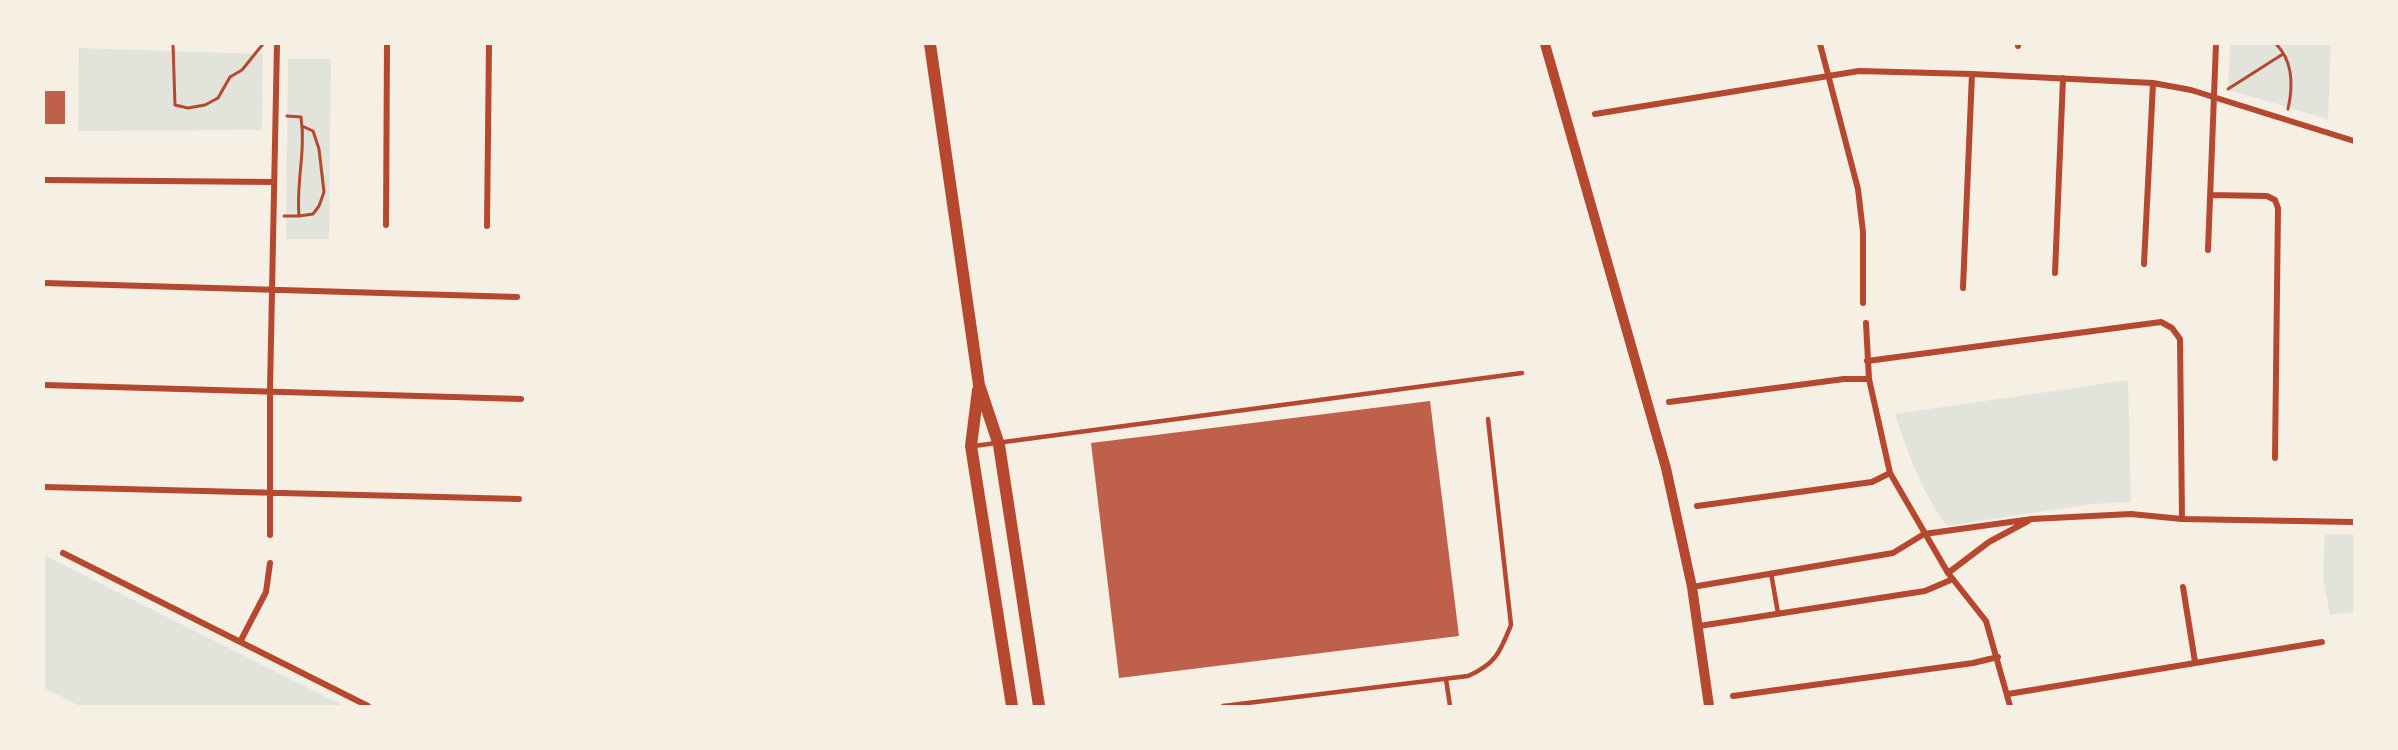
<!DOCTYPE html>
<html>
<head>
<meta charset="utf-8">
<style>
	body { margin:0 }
	#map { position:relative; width:2398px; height:750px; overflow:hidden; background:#f6efe4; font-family:Helvetica,sans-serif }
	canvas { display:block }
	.frame { position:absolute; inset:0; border:45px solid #f6efe4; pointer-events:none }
</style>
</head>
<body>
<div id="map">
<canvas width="2398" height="750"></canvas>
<div class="frame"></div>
</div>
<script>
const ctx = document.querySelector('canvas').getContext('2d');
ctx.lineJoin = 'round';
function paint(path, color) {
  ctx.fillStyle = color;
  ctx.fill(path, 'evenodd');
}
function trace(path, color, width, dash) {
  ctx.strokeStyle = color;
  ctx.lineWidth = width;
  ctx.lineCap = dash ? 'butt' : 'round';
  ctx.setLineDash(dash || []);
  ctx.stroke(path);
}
const green = new Path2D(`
	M2230,44H2331L2328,119L2228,90Z
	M79,48L263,54L262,130L78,131Z
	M288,59H331L329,239H286Z
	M2128,380L2131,502L2091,504L1947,526C1923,494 1907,452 1895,414Z
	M2325,534H2354V612L2330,615L2323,576Z
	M44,555L344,706H79L44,688Z`);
const building = new Path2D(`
	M44,91H65V124H44Z
	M1430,401L1459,636L1119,678L1091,443Z`);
const path = new Path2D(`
	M173,44L175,105L188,108L205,105L218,98L230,77L242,70L263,44
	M2276,44C2293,61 2293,87 2288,109
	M2228,89L2283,54
	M284,216H299C296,182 306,151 301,117L287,116
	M299,216L313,214L319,206L324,192L319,149L313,131L302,126`);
const service = new Path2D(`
	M974,446L1522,373
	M1771,573L1778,613
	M1446,679L1450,706
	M1223,706L1468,676C1496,664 1500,652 1511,625L1488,419`);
const minor = new Path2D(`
	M1820,44L1858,189L1863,232V303
	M2018,46V44
	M1595,114L1859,71L1972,74L2153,83L2191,90L2354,141
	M44,180L274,182
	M2210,195L2267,196L2275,200L2278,208L2275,458
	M386,225L387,44
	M487,226L489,44
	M2208,250L2216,44
	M2144,264L2153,83
	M2055,273L2063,78
	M44,283L517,297
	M1963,288L1972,74
	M1866,323L1869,379L1890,473L1948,573L1986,621L2010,706
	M1867,361L2161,322L2172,328L2180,339L2182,519L2354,522
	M44,385L521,399
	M1669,402L1844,379H1869
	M44,487L519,499
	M1697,506L1872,482L1890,473
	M270,535V390L277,44
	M63,553L368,706
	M1948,573L1989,542L2028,521
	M1692,587L1893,553L1924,534L2032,519L2131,514L2182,519
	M2183,587L2195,662
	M1699,626L1925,591L1953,579
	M240,642L266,592L270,563
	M2008,694L2322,642
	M1733,696L1973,663L1998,657`);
const tertiary = new Path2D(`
	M1545,44L1666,468L1692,587L1709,706`);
const secondary = new Path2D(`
	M930,44L979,385L999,445L1039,706
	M978,390L971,446L1012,706`);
paint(green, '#e2e4dc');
paint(building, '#bf614a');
trace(path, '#b5482f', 3);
trace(service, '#b5482f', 4.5);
trace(minor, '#b5482f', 6);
trace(tertiary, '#b5482f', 10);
trace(secondary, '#b5482f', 12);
</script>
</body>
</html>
